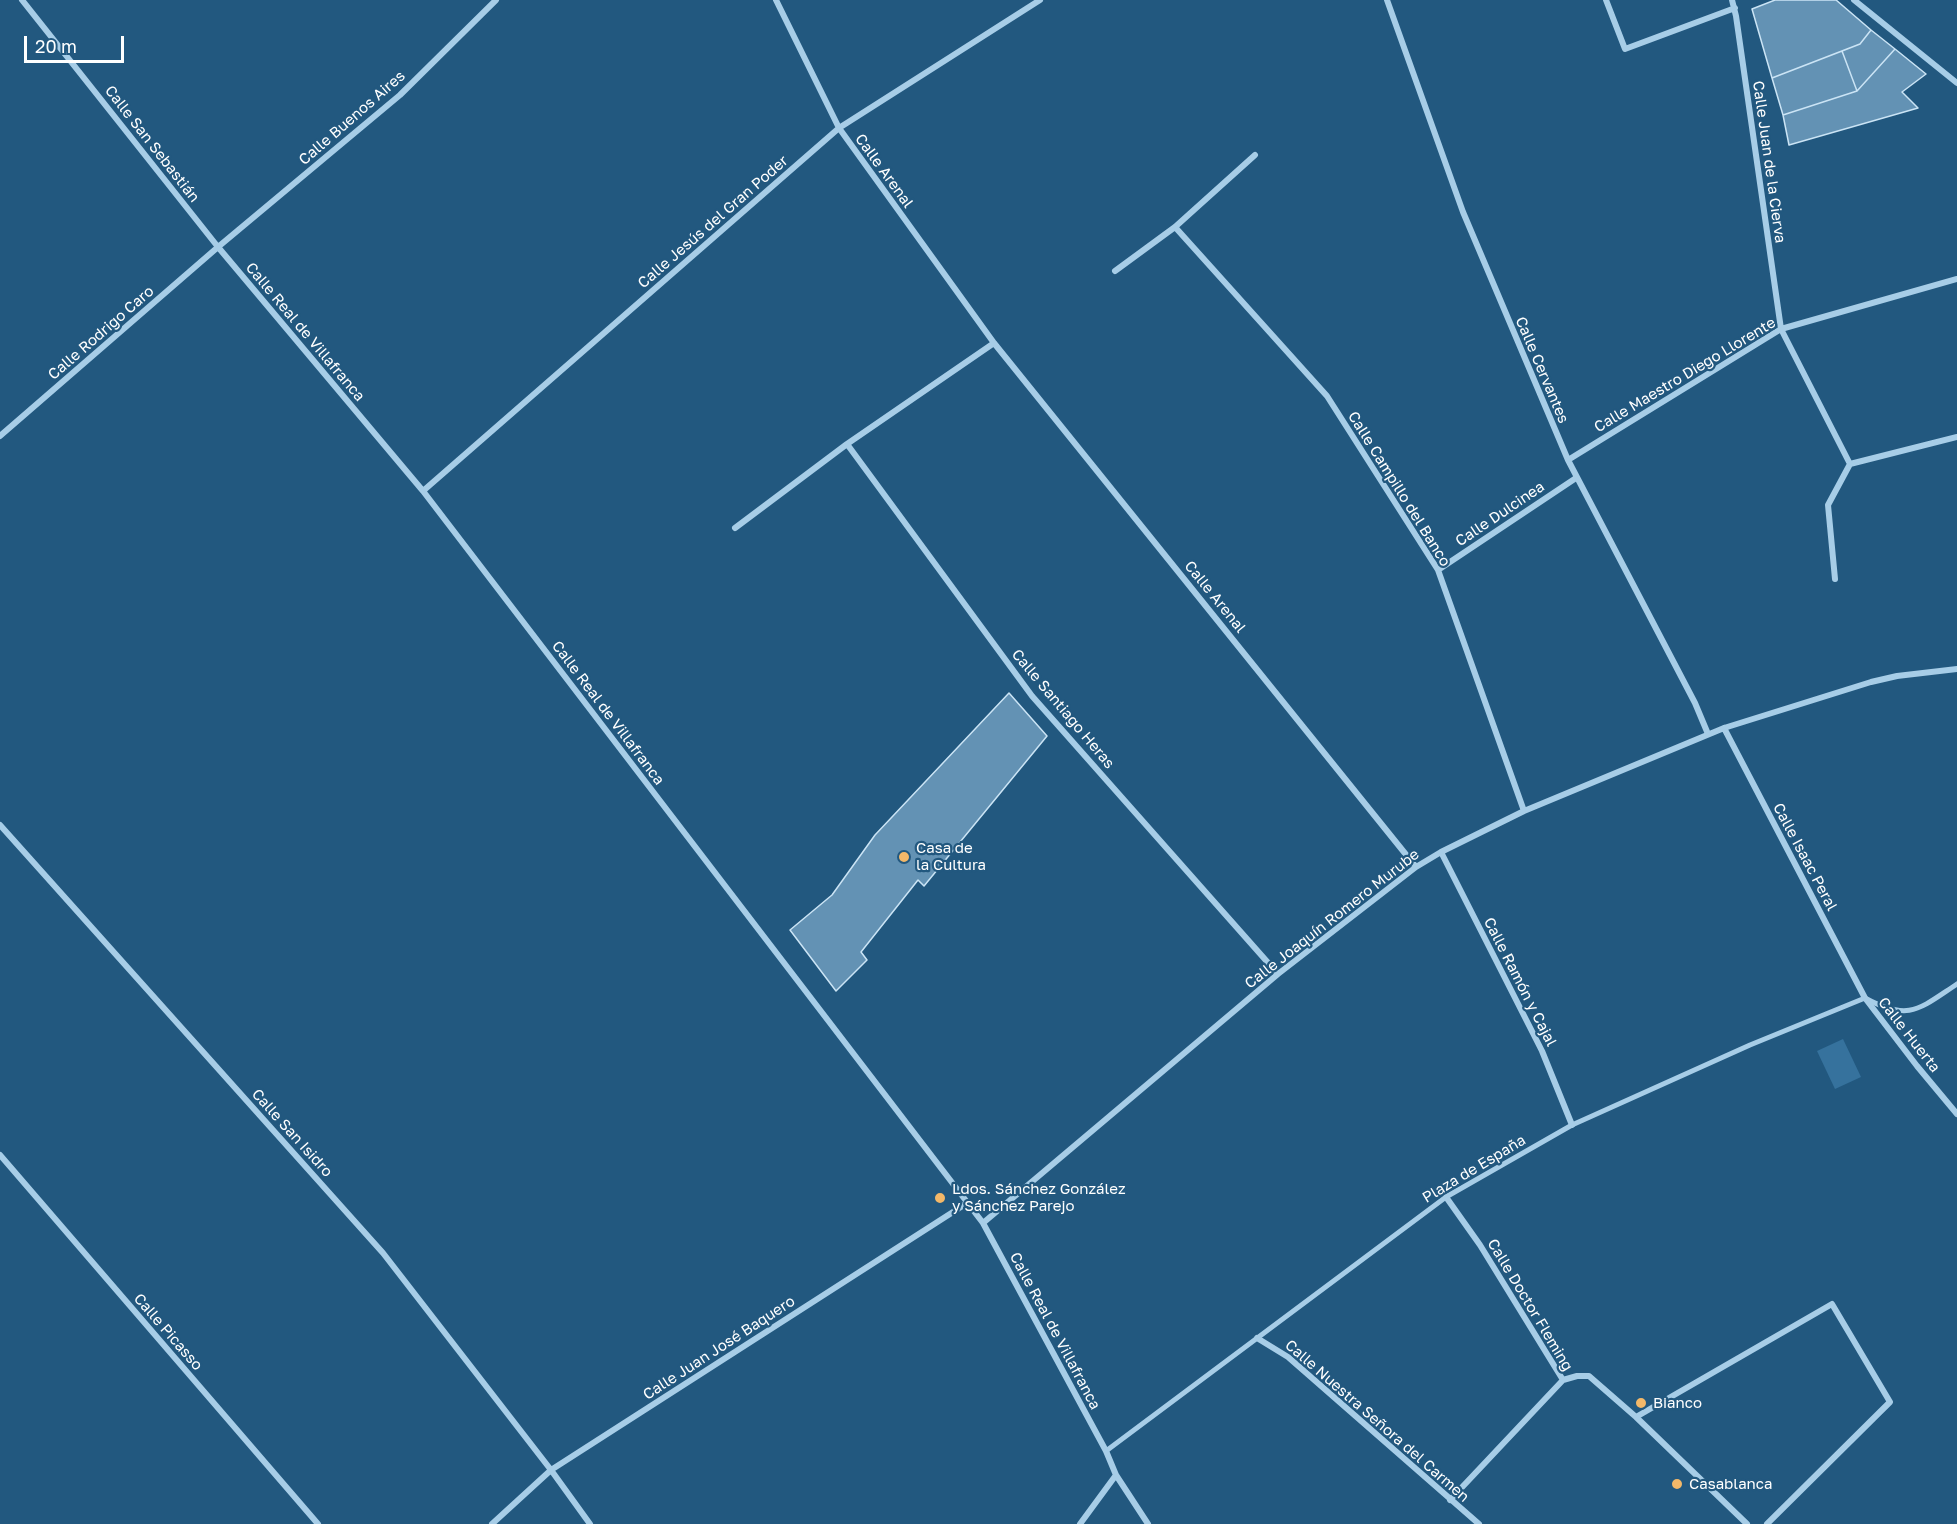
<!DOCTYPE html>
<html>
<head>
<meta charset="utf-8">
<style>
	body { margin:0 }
	#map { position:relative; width:1957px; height:1524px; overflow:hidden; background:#22587f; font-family:"Golos Text",sans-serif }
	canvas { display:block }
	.scale { position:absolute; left:24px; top:36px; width:100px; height:27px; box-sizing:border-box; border:3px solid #fff; border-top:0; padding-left:8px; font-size:18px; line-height:21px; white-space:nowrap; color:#fff; -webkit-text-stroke:4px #22587f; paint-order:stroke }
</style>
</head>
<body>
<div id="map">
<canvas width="1957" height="1524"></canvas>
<div class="scale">20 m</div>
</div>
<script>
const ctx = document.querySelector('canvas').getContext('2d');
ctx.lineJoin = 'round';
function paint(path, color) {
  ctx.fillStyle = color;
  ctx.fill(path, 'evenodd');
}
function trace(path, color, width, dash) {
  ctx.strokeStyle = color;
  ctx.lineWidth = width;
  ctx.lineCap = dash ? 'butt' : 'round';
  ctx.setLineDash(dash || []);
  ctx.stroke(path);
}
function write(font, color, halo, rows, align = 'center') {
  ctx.font = font + ' "Golos Text",sans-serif';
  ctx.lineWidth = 4.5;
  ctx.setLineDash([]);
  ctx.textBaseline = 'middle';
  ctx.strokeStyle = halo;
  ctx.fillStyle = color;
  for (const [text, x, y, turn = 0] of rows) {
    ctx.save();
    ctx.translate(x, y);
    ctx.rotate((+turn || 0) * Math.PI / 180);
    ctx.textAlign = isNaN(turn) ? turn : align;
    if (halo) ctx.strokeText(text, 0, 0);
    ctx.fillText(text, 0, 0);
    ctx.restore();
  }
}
const green = new Path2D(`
	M1843,1039L1861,1077L1835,1089L1817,1051Z`);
const building = new Path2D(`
	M1775,0H1836L1871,30L1860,44L1772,78L1752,9Z
	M1871,30L1895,49L1857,91L1842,51L1860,44Z
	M1895,49L1926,74L1902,92L1918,108L1789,145L1783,115L1857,91Z
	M1842,51L1857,91L1783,115L1772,78Z
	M1009,693L1047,736L924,886L918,880L861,952L867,960L836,991L790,930L832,895L875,835Z`);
const pedestrian = new Path2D(`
	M1106,1451L1446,1197L1572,1125L1750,1045L1865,998C1909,1022 1919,1009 1957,984`);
const minor = new Path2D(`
	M22,0L218,247L423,491L983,1223L1106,1451L1116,1475L1148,1524
	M776,0L839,128L994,343L1416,867
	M1387,0L1463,212L1568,460L1695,703L1708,734
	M1606,0L1625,49L1735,8
	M1732,0L1736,16L1781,329L1850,464L1957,437
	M1854,0L1957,83
	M1175,227L1327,396L1438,570L1524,811
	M1115,271L1175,227L1255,155
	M0,436L218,247L400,95L496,0
	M847,444L1032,696L1278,974
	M1568,460L1781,329L1957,279
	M423,491L839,128L1040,0
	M735,528L847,444L994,343
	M1438,570L1576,478
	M1835,579L1828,505L1850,464
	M1724,728L1865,998L1917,1066L1957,1114
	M0,825L383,1253L551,1470L590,1524
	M1441,852L1542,1051L1572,1125
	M0,1155L318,1524
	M1446,1197L1480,1245L1563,1380L1450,1500
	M983,1223L1278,974L1416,867L1441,852L1524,811L1724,728L1871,682L1897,676L1957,669
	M1257,1338L1288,1357L1479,1524
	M1563,1380L1577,1376H1589L1636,1417L1747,1524
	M1636,1417L1832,1304L1890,1402L1767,1524
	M492,1524L551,1470L967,1203
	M1080,1524L1116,1475`);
const markers = [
	[904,857,6,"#f3b869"],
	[940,1198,6,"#f3b869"],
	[1641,1403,6,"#f3b869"],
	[1677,1484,6,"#f3b869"]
];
const streetNames = [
	["Calle Buenos Aires",352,118,-41],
	["Calle San Sebastián",152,144,52],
	["Calle Juan de la Cierva",1769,162,82],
	["Calle Arenal",884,171,54],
	["Calle Jesús del Gran Poder",713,222,-41],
	["Calle Real de Villafranca",305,332,50],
	["Calle Rodrigo Caro",101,333,-41],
	["Calle Cervantes",1542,370,67],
	["Calle Maestro Diego Llorente",1685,375,-31],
	["Calle Campillo del Banco",1399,489,58],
	["Calle Dulcinea",1500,514,-34],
	["Calle Arenal",1215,597,51],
	["Calle Santiago Heras",1063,709,50],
	["Calle Real de Villafranca",608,713,53],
	["Calle Isaac Peral",1805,857,62],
	["Calle Joaquín Romero Murube",1332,919,-38],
	["Calle Ramón y Cajal",1520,982,63],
	["Calle Huerta",1909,1035,52],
	["Calle San Isidro",292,1133,48],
	["Plaza de España",1474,1169,-31],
	["Calle Doctor Fleming",1530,1305,59],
	["Calle Real de Villafranca",1055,1331,62],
	["Calle Picasso",168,1332,49],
	["Calle Juan José Baquero",719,1348,-33],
	["Calle Nuestra Señora del Carmen",1377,1421,41]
];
const poiNames = [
	["Casa de",916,848],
	["la Cultura",916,865],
	["Ldos. Sánchez González",952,1189],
	["y Sánchez Parejo",952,1206],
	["Bianco",1653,1403],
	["Casablanca",1689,1484]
];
paint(green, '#36729d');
paint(building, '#6392b4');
trace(building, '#cbe4f5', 1.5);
trace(pedestrian, '#a7cde7', 5);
trace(minor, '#a7cde7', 6);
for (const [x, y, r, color] of markers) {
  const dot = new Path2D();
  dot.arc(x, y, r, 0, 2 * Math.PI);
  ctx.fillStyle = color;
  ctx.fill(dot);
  trace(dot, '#22587f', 2);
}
write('15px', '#fff', '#22587f', streetNames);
write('15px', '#fff', '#22587f', poiNames, 'left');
</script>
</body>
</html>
